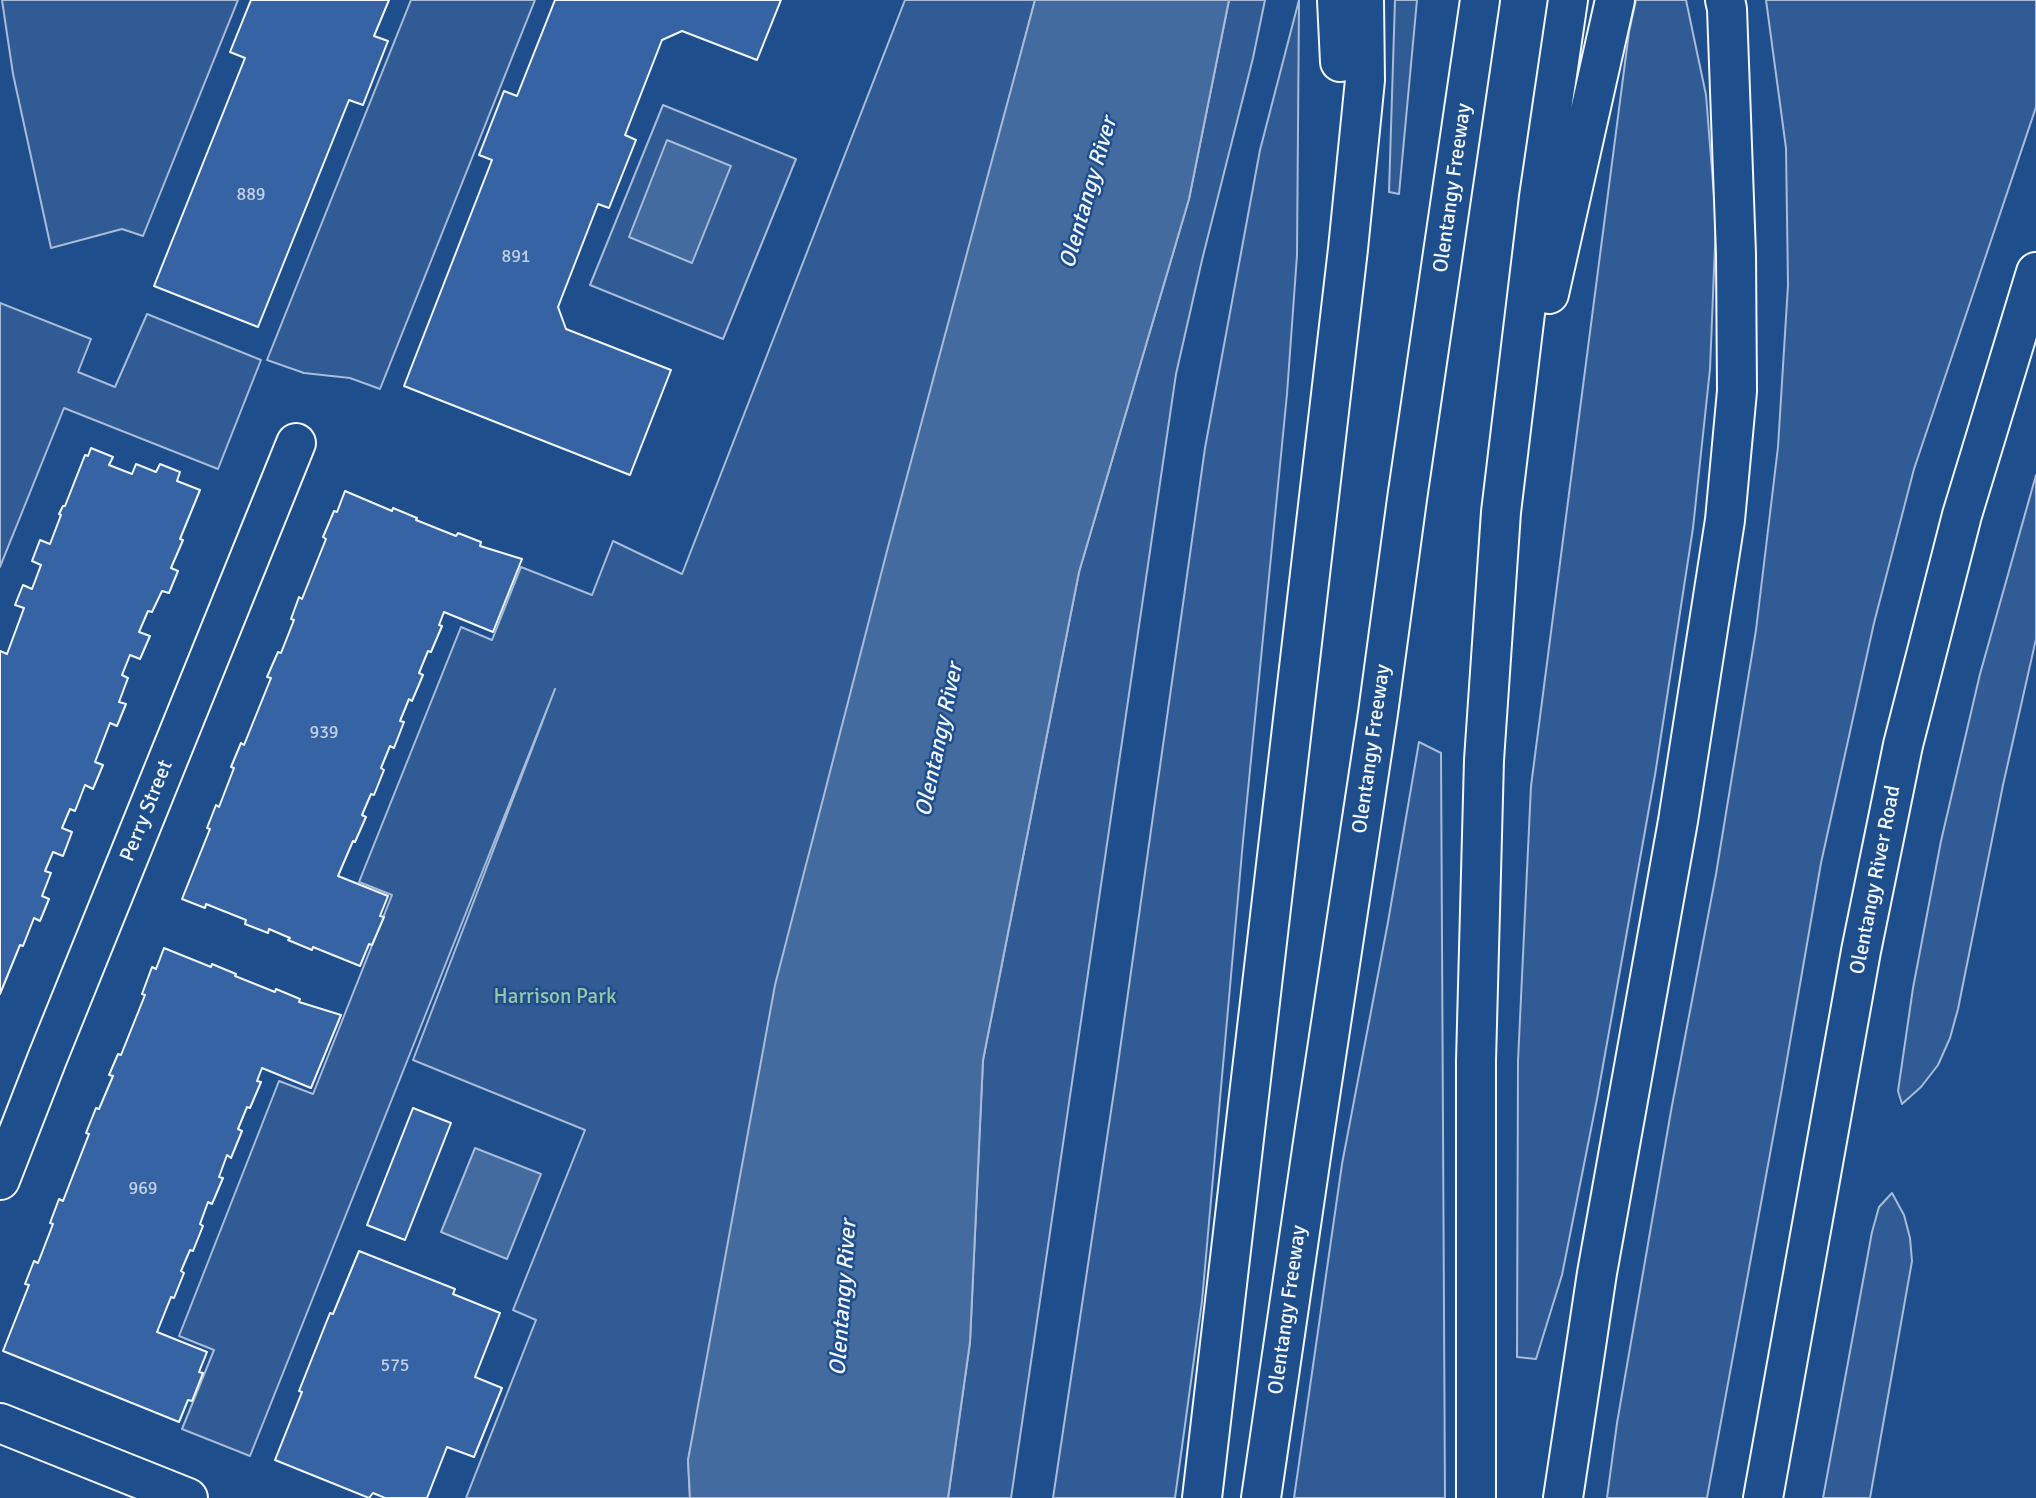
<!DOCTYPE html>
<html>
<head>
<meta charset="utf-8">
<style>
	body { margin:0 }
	canvas { display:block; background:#1f4e8c }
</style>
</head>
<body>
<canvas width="2036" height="1498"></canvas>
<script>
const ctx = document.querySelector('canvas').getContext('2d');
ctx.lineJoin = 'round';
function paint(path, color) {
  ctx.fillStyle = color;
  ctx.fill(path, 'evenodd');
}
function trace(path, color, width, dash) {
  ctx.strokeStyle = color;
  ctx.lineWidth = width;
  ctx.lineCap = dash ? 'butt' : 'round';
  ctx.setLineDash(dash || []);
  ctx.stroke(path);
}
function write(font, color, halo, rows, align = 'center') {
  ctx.font = font + ' Signika,sans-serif';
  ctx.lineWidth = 5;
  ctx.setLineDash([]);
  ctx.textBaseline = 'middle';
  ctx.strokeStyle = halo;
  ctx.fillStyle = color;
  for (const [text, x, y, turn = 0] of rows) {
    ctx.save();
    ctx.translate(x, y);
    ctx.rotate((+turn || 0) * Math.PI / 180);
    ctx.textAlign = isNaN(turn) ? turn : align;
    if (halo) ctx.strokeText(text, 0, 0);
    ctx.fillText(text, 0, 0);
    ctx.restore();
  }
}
const built = new Path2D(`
	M2,0H238L143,236L122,229L51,248L13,74Z
	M411,0H535L380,389L350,378L304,373L267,360Z
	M905,0H1035L976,225L688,1460L690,1498H466L536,1320L513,1310L585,1130L413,1060L555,689L250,1456L182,1429L214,1350L179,1336L279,1081L313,1094L392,895L359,882L461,627L492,640L521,567L592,595L613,541L682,574Z
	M1229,0H1265L1253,58L1202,260L1176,374L1011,1498H948L970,1342L983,1060L1079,572L1189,199Z
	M1299,0L1297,255L1287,394L1243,841L1202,1301L1175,1498H1053L1116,1078L1205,448L1260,150Z
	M1395,0H1417L1399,194L1389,192Z
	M1636,0H1686L1706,95L1716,221L1710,369L1693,528L1655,775L1597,1099L1562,1275L1536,1359L1517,1357L1518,1061L1531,786L1629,32Z
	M1766,0H2036V107L1914,469L1874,623L1821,863L1781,1094L1707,1498H1607L1617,1423L1671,1111L1716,874L1756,630L1778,447L1788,285L1786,148Z
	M663,105L796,159L723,339L590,285Z
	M0,303L91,339L78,372L115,387L147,314L261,360L218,469L64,408L0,567Z
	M2036,475V639L2003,785L1958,1009L1950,1038L1938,1065L1921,1087L1902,1104L1898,1091L1913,988L1941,841L1980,674Z
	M1419,742L1441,753L1445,1498H1294L1342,1164L1388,922Z
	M1892,1193L1904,1215L1910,1238L1912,1261L1870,1498H1823L1872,1232L1879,1207Z`);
const water = new Path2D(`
	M1035,0H1229L1189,199L1079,572L983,1060L970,1342L948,1498H690L688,1460L775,985L888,547Z
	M667,140L731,166L692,263L629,237Z
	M475,1148L541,1174L507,1259L441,1232Z`);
const building = new Path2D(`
	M251,0H389L374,36L388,41L363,105L349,100L258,327L154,286L245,58L230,52Z
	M555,0H781L757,60L682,31L662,40L625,135L636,140L609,208L598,204L558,307L566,329L671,370L630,475L404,386L492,160L479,155L504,91L517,96Z
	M91,448L113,457L109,465L132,474L136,464L156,472L160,464L180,472L177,481L200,490L180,539L183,540L171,568L178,571L169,593L162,591L152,612L148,611L139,632L150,636L140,659L130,655L122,675L128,678L119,702L126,704L117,726L110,723L95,762L103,765L93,789L85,785L75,811L70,809L62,828L72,832L63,856L53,852L45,871L51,873L42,896L49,899L40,921L34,918L23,946L20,945L0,994V651L7,654L24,608L15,605L23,585L32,589L41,565L32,561L40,540L50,544L61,515L59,514L63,506H65L85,455L88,456Z
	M345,491L392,511L393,508L417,518L416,520L456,536L458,533L481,542L480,546L522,559L493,632L444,612L439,625L442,626L431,652L428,651L419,673L423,675L412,701L409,699L400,721L404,722L394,748L390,746L381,768L384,770L374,795L371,794L362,815L366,817L355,842L353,841L338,876L388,896L380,916L384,917L372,945L369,944L360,966L313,947L312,950L288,940L290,938L269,929L268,933L245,924L246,920L206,904L205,908L182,899L210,829L207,828L216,805L219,807L234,768L231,767L241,743L244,745L271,678L267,677L278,652L281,653L294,620L291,619L299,597L302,599L326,539L323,537L334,511L337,512Z
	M164,948L211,967L212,964L236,974L235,976L275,992L276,989L300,999L299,1002L341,1015L311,1088L262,1068L257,1081L261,1082L250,1108L247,1107L238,1129L242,1131L231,1158L227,1155L219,1177L223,1178L212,1204L208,1202L200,1224L203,1226L193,1251L190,1250L181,1271L184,1273L174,1298L171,1297L157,1332L207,1352L199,1372L203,1373L192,1401L188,1400L179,1422L3,1351L29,1285L25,1284L34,1261L38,1263L53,1224L50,1223L59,1199L63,1201L89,1134L86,1133L96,1108L99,1109L113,1076L109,1075L118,1054L121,1055L145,995L142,994L152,967L156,969Z
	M413,1108L451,1123L405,1240L367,1225Z
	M359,1251L455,1289L453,1294L500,1313L475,1377L502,1388L474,1457L447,1447L427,1498H385L373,1493L369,1498L275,1460L302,1392L299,1391L330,1313L333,1314Z`);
const minor = new Path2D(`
	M0,1180L47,1059L296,443
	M0,1423L188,1498`);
const major = new Path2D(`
	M1763,1498L1861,951L1903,745L1962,515L2036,272`);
const highway = new Path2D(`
	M1337,0L1340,62
	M1549,294L1615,0
	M1202,1498L1348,249L1365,80L1364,0
	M1261,1498L1315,1129L1378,713L1407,499L1480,0
	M1476,1498V1061L1484,760L1501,512L1539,197L1568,0
	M1563,1498L1597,1273L1678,821L1725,520L1737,391L1736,254L1727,9L1725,0`);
const numberNames = [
	["889",251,195],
	["891",516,257],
	["939",324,733],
	["969",143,1189],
	["575",395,1366]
];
const streetNames = [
	["Olentangy Freeway",1453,188,-82],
	["Olentangy Freeway",1372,749,-82],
	["Perry Street",147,811,-68],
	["Olentangy River Road",1876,880,-79],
	["Olentangy Freeway",1288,1310,-82]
];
const parkNames = [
	["Harrison Park",555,997]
];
const waterNames = [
	["Olentangy River",1089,193,-74],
	["Olentangy River",940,740,-78],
	["Olentangy River",844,1298,-86]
];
paint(built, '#305b95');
trace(built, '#a8bbd7', 2);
paint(water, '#446ba0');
trace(water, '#a8bbd7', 2);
paint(building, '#3563a3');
trace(building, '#f2f6ff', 2);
trace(minor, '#f2f6ff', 42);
trace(major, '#f2f6ff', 42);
trace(highway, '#f2f6ff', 42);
trace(minor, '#1f4e8c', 38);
trace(major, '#1f4e8c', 38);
trace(highway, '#1f4e8c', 38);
write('18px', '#c3d1e8', null, numberNames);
write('21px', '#f2f6ff', '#1f4e8c', streetNames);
write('21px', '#97c8a6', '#1f4e8c', parkNames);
write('italic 23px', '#f2f6ff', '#1f4e8c', waterNames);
</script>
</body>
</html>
